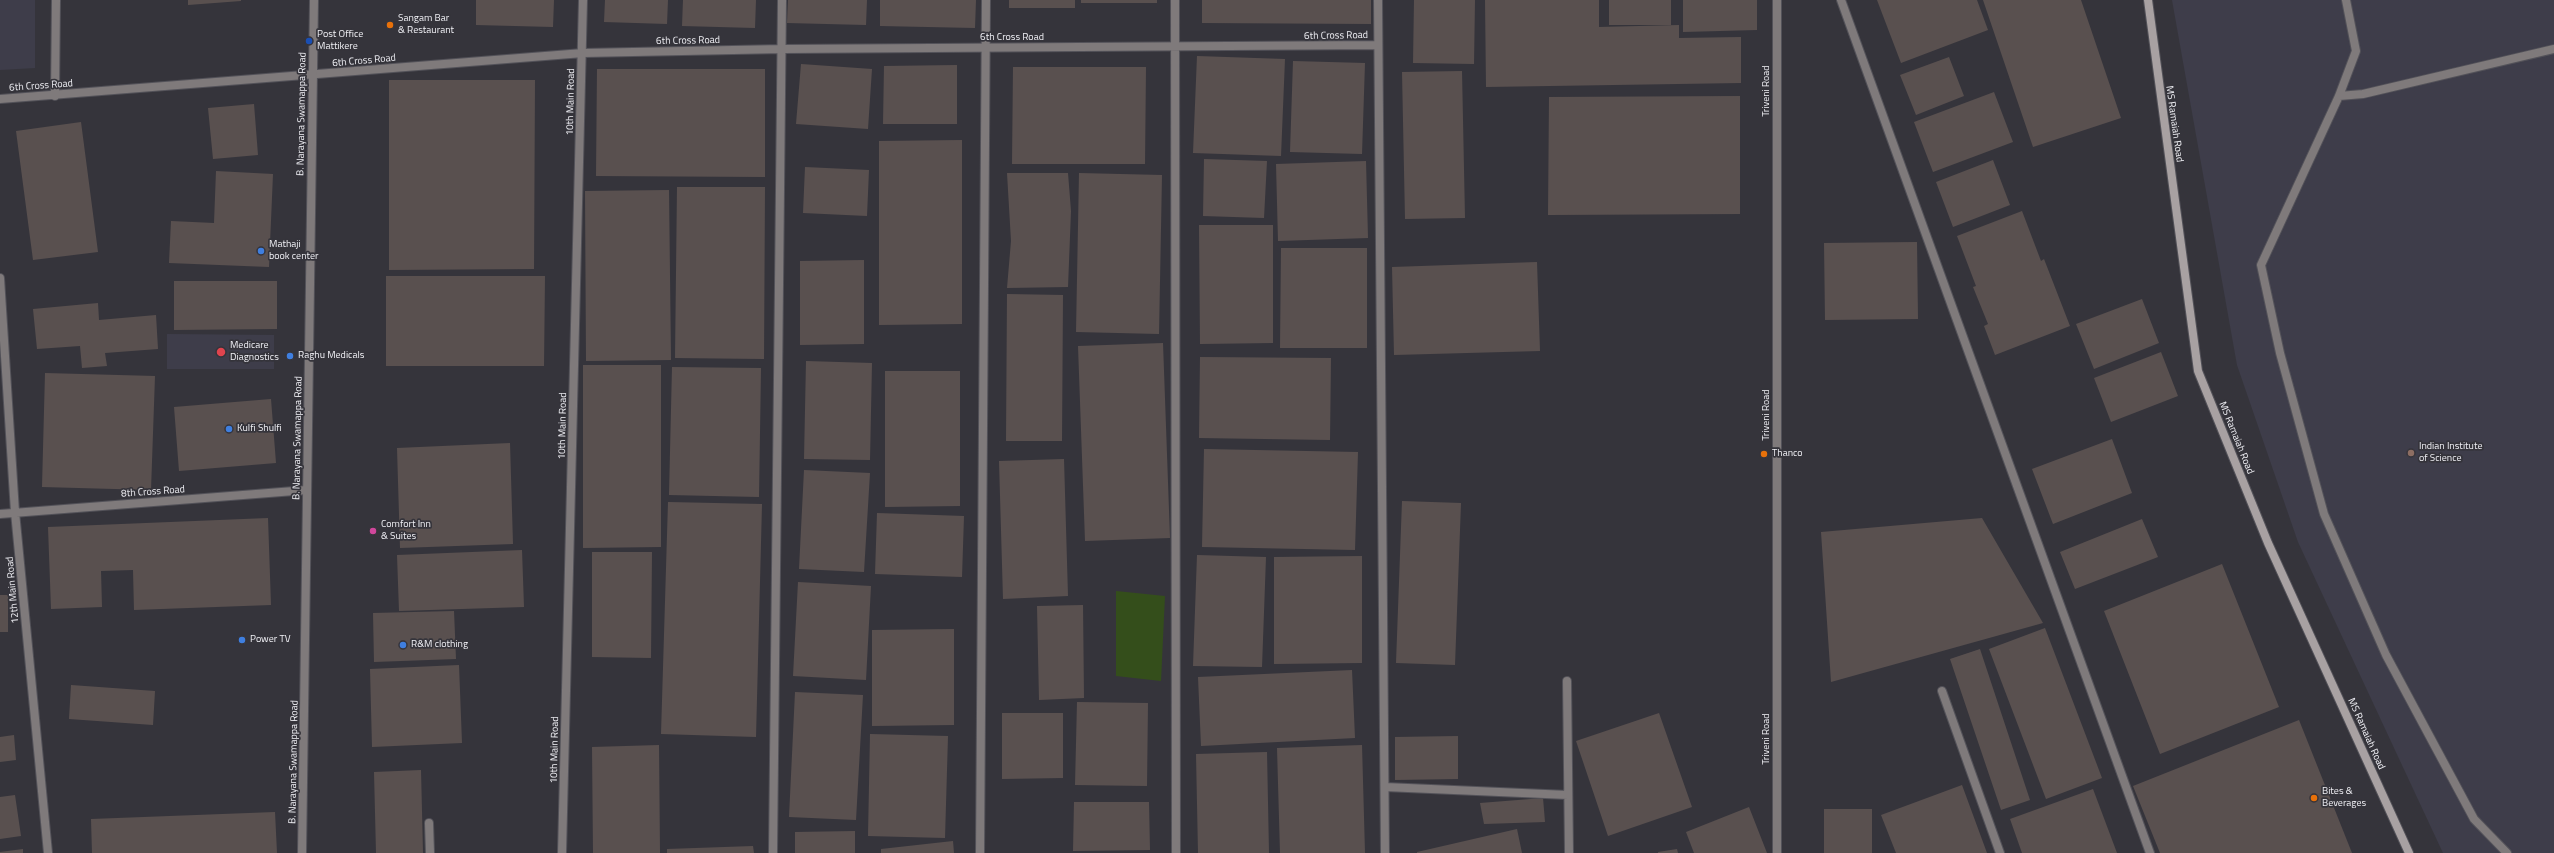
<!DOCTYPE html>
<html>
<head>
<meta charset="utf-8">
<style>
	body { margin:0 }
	canvas { display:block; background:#35343b }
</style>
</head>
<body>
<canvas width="2554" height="853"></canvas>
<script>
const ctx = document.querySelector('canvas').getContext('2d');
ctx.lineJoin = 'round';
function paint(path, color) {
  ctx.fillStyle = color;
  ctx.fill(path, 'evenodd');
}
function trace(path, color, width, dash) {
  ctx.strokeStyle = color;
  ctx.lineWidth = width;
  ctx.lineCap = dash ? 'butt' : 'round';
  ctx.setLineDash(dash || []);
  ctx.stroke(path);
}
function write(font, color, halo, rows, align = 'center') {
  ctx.font = font + ' "Titillium Web",sans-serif';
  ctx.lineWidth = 3.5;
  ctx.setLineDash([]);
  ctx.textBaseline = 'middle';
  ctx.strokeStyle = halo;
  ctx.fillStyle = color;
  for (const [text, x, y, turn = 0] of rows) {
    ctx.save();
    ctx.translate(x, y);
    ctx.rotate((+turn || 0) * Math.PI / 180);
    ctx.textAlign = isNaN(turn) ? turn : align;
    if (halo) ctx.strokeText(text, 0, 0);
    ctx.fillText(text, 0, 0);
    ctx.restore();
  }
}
const built = new Path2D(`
	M0,0H35V68L0,70Z
	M2172,0H2554V853H2443L2298,542L2237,365Z
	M167,334L274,335V369H167Z`);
const green = new Path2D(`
	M1116,591L1165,596L1161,681L1116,676Z`);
const building = new Path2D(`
	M188,0H241V1L188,5Z
	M476,0H554L553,27L476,25Z
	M605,0H668L667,24L604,22Z
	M683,0H756L755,28L682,26Z
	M788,0H867L866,25L787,23Z
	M880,0H976L975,28L880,26Z
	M1009,0H1075V8H1009Z
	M1081,0H1157V3H1081Z
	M1202,0H1371V24L1202,23Z
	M1414,0H1475L1474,64L1413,63Z
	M1485,0H1599V27L1679,25V38L1741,37V83L1486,87Z
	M1609,0H1671V25H1609Z
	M1683,0H1757V30L1683,32Z
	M1877,0H1977L1988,30L1901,63Z
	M1983,0H2081L2121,118L2033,147Z
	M1197,56L1285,59L1281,156L1193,153Z
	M1949,57L1964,96L1916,115L1900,75Z
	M1293,61L1365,63L1362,154L1290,152Z
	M801,64L872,69L868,129L796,124Z
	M957,65V124H883L884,66Z
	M1013,67H1146L1145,164H1012Z
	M597,69H765V177L596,176Z
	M1462,71L1465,218L1405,219L1402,72Z
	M389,80H535L534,269L389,270Z
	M1994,92L2013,142L1933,172L1914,122Z
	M1740,96V214L1548,215L1549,97Z
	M254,104L258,155L213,159L208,108Z
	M81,122L98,252L33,260L16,131Z
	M962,140V324L879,325V141Z
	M1204,159L1267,161L1264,218L1203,216Z
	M1993,160L2010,205L1953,227L1936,182Z
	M1366,161L1368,238L1278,241L1276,164Z
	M805,167L869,170L867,216L803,213Z
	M216,171L273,174L269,267L169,263L171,221L214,223Z
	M1007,173H1068L1071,211L1068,287L1007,288L1011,241Z
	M1079,173L1162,175L1159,334L1076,332Z
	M677,187H765L764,359L675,358Z
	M669,190L671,360L586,361L585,191Z
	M2022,211L2041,261L2044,259L2070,326L1995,355L1984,326L1988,324L1973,287L1976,286L1957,236Z
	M1199,225H1273V343L1200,344Z
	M1917,242L1918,319L1825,320L1824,243Z
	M1281,248H1367V348H1280Z
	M864,260V344L800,345V261Z
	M1537,262L1540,351L1394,355L1392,267Z
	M386,276H545L544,366H386Z
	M174,281H277V329L174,330Z
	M1007,294L1063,295L1062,441H1006Z
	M2142,299L2159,343L2094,369L2076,324Z
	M98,303L99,320L156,315L158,349L105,353L107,366L82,368L80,346L37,349L33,309Z
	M1163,343L1170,538L1085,541L1078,346Z
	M2161,352L2178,396L2111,422L2094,378Z
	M1200,357L1331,358L1330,440L1199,438Z
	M806,361L872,363L870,460L804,459Z
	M583,365H661V547L583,548Z
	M672,367L761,368L759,497L669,495Z
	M885,371H960V506L885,507Z
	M45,373L155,376L151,490L42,487Z
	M271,399L276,463L179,471L174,407Z
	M2112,439L2132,493L2053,524L2032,469Z
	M510,443L513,544L400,548L397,448Z
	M1204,449L1358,452L1355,550L1202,547Z
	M1064,459L1068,596L1003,599L999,461Z
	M804,470L870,473L864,572L799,569Z
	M1402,501L1461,503L1455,665L1396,663Z
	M668,502L762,504L756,737L661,734Z
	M877,513L964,516L962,577L875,574Z
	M268,518L271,605L134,610L133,570L101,571L102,607L51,609L48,527Z
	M1982,518L2043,623L1831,682L1821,532Z
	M2142,519L2158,557L2075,589L2060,552Z
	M522,550L524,607L399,611L397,555Z
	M592,552H652L651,658L592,657Z
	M1197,555L1266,557L1262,667L1193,666Z
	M1362,556V663L1274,664V557Z
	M2222,564L2279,707L2160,754L2104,611Z
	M798,582L871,586L866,680L793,676Z
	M0,595H8V632H0Z
	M1083,605L1084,698L1039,700L1037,606Z
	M454,611L456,659L374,662L373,613Z
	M2045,628L2102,778L2046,799L1989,649Z
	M954,629V725L872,726V630Z
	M1980,649L2030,800L2001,810L1950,659Z
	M459,665L462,743L372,747L370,669Z
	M1352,670L1355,738L1201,746L1198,677Z
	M71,685L155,691L153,725L69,719Z
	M795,692L863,695L856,820L789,817Z
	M1077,702L1148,703L1147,786L1075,785Z
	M1002,713H1063V778L1002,779Z
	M1659,713L1692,807L1608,836L1576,741Z
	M2299,720L2352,853H2160L2133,786Z
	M870,734L948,736L945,838L868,836Z
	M14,735L16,760L0,762V737Z
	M1458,736V779L1395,780V737Z
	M659,745L660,853H593L592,747Z
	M1362,745L1365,853H1280L1277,748Z
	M1267,752L1269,853H1198L1196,754Z
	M421,770L423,853H376L374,772Z
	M1962,785L1987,853H1896L1881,815Z
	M2093,789L2117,853H2022L2010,819Z
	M15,795L21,836L0,839V797Z
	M1543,798L1545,822L1484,824L1480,803Z
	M1074,802H1149L1150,850L1073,851Z
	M1749,807L1767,853H1694L1686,832Z
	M1824,809H1872V853H1824Z
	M275,812L277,853H92L91,819Z
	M1517,829L1522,853H1417V852Z
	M855,831V853H795V832Z
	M953,841L954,853H881V849Z
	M753,846L754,853H667V849Z
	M23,849V853H0V852Z
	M1677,849L1678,853H1658V852Z`);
const service = new Path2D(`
	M2346,0L2356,51L2339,96L2261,265L2280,353L2324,514L2386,655L2474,819L2507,853
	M2339,96L2363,94L2554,49
	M980,853L986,0`);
const minor = new Path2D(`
	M1175,0L1176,853
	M1378,0L1385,853
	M1841,0L2150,853
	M55,96L56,0
	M0,99L583,53L783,49L1377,45
	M0,278L15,512L48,853
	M0,514L307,490
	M1567,681L1569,853
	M1942,691L2000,853
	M1385,787L1568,795
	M429,823L430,853
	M562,853L583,0
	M773,853L782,0`);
const tertiary = new Path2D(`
	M1777,0V853
	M302,853L314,0`);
const secondary = new Path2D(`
	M2148,0L2198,371L2268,543L2409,853`);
const markers = [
	[390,25,4,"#e8710a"],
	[309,41,4,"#1a4fb4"],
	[261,251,4,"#3f7fe0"],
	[221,352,5,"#e0444e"],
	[290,356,4,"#3f7fe0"],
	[229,429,4,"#3f7fe0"],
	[2411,453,4,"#8d6e63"],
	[1764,454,4,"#e8710a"],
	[373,531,4,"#d1479c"],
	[242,640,4,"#3f7fe0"],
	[403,645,4,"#3f7fe0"],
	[2314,798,4,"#e8710a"]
];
const poiNames = [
	["Sangam Bar",398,19],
	["& Restaurant",398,31],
	["Post Office",317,35],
	["Mattikere",317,47],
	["Mathaji",269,245],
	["book center",269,257],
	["Medicare",230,346],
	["Diagnostics",230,358],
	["Raghu Medicals",298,356],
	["Kulfi Shulfi",237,429],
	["Indian Institute",2419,447],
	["of Science",2419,459],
	["Thanco",1772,454],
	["Comfort Inn",381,525],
	["& Suites",381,537],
	["Power TV",250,640],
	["R&M clothing",411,645],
	["Bites &",2322,792],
	["Beverages",2322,804]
];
const streetNames = [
	["6th Cross Road",1336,36,-1],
	["6th Cross Road",1012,38],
	["6th Cross Road",688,41,-1],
	["6th Cross Road",364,61,-5],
	["6th Cross Road",41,86,-4],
	["Triveni Road",1767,91,-90],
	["10th Main Road",571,102,-89],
	["B. Narayana Swamappa Road",302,114,-89],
	["MS Ramaiah Road",2174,124,82],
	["Triveni Road",1767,415,-90],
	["10th Main Road",563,426,-89],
	["B. Narayana Swamappa Road",298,438,-89],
	["MS Ramaiah Road",2236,438,68],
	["8th Cross Road",153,492,-4],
	["12th Main Road",13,590,-95],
	["MS Ramaiah Road",2366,734,66],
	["Triveni Road",1767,739,-90],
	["10th Main Road",555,750,-89],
	["B. Narayana Swamappa Road",294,762,-89]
];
paint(built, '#3e3d4a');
paint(green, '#344e1b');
paint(building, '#59504f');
trace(service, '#535259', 10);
trace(minor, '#535259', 10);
trace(tertiary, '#535259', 10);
trace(secondary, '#535259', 10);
trace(service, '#7f7a7b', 8);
trace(minor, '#7f7a7b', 8);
trace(tertiary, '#7f7a7b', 8);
trace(secondary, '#a8a1a2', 8);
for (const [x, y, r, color] of markers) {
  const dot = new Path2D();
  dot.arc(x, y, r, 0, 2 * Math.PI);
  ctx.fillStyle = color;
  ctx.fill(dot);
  trace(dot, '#35343b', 1.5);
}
write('10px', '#f1f1f6', '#35343b', poiNames, 'left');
write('10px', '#f1f1f6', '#35343b', streetNames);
</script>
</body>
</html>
